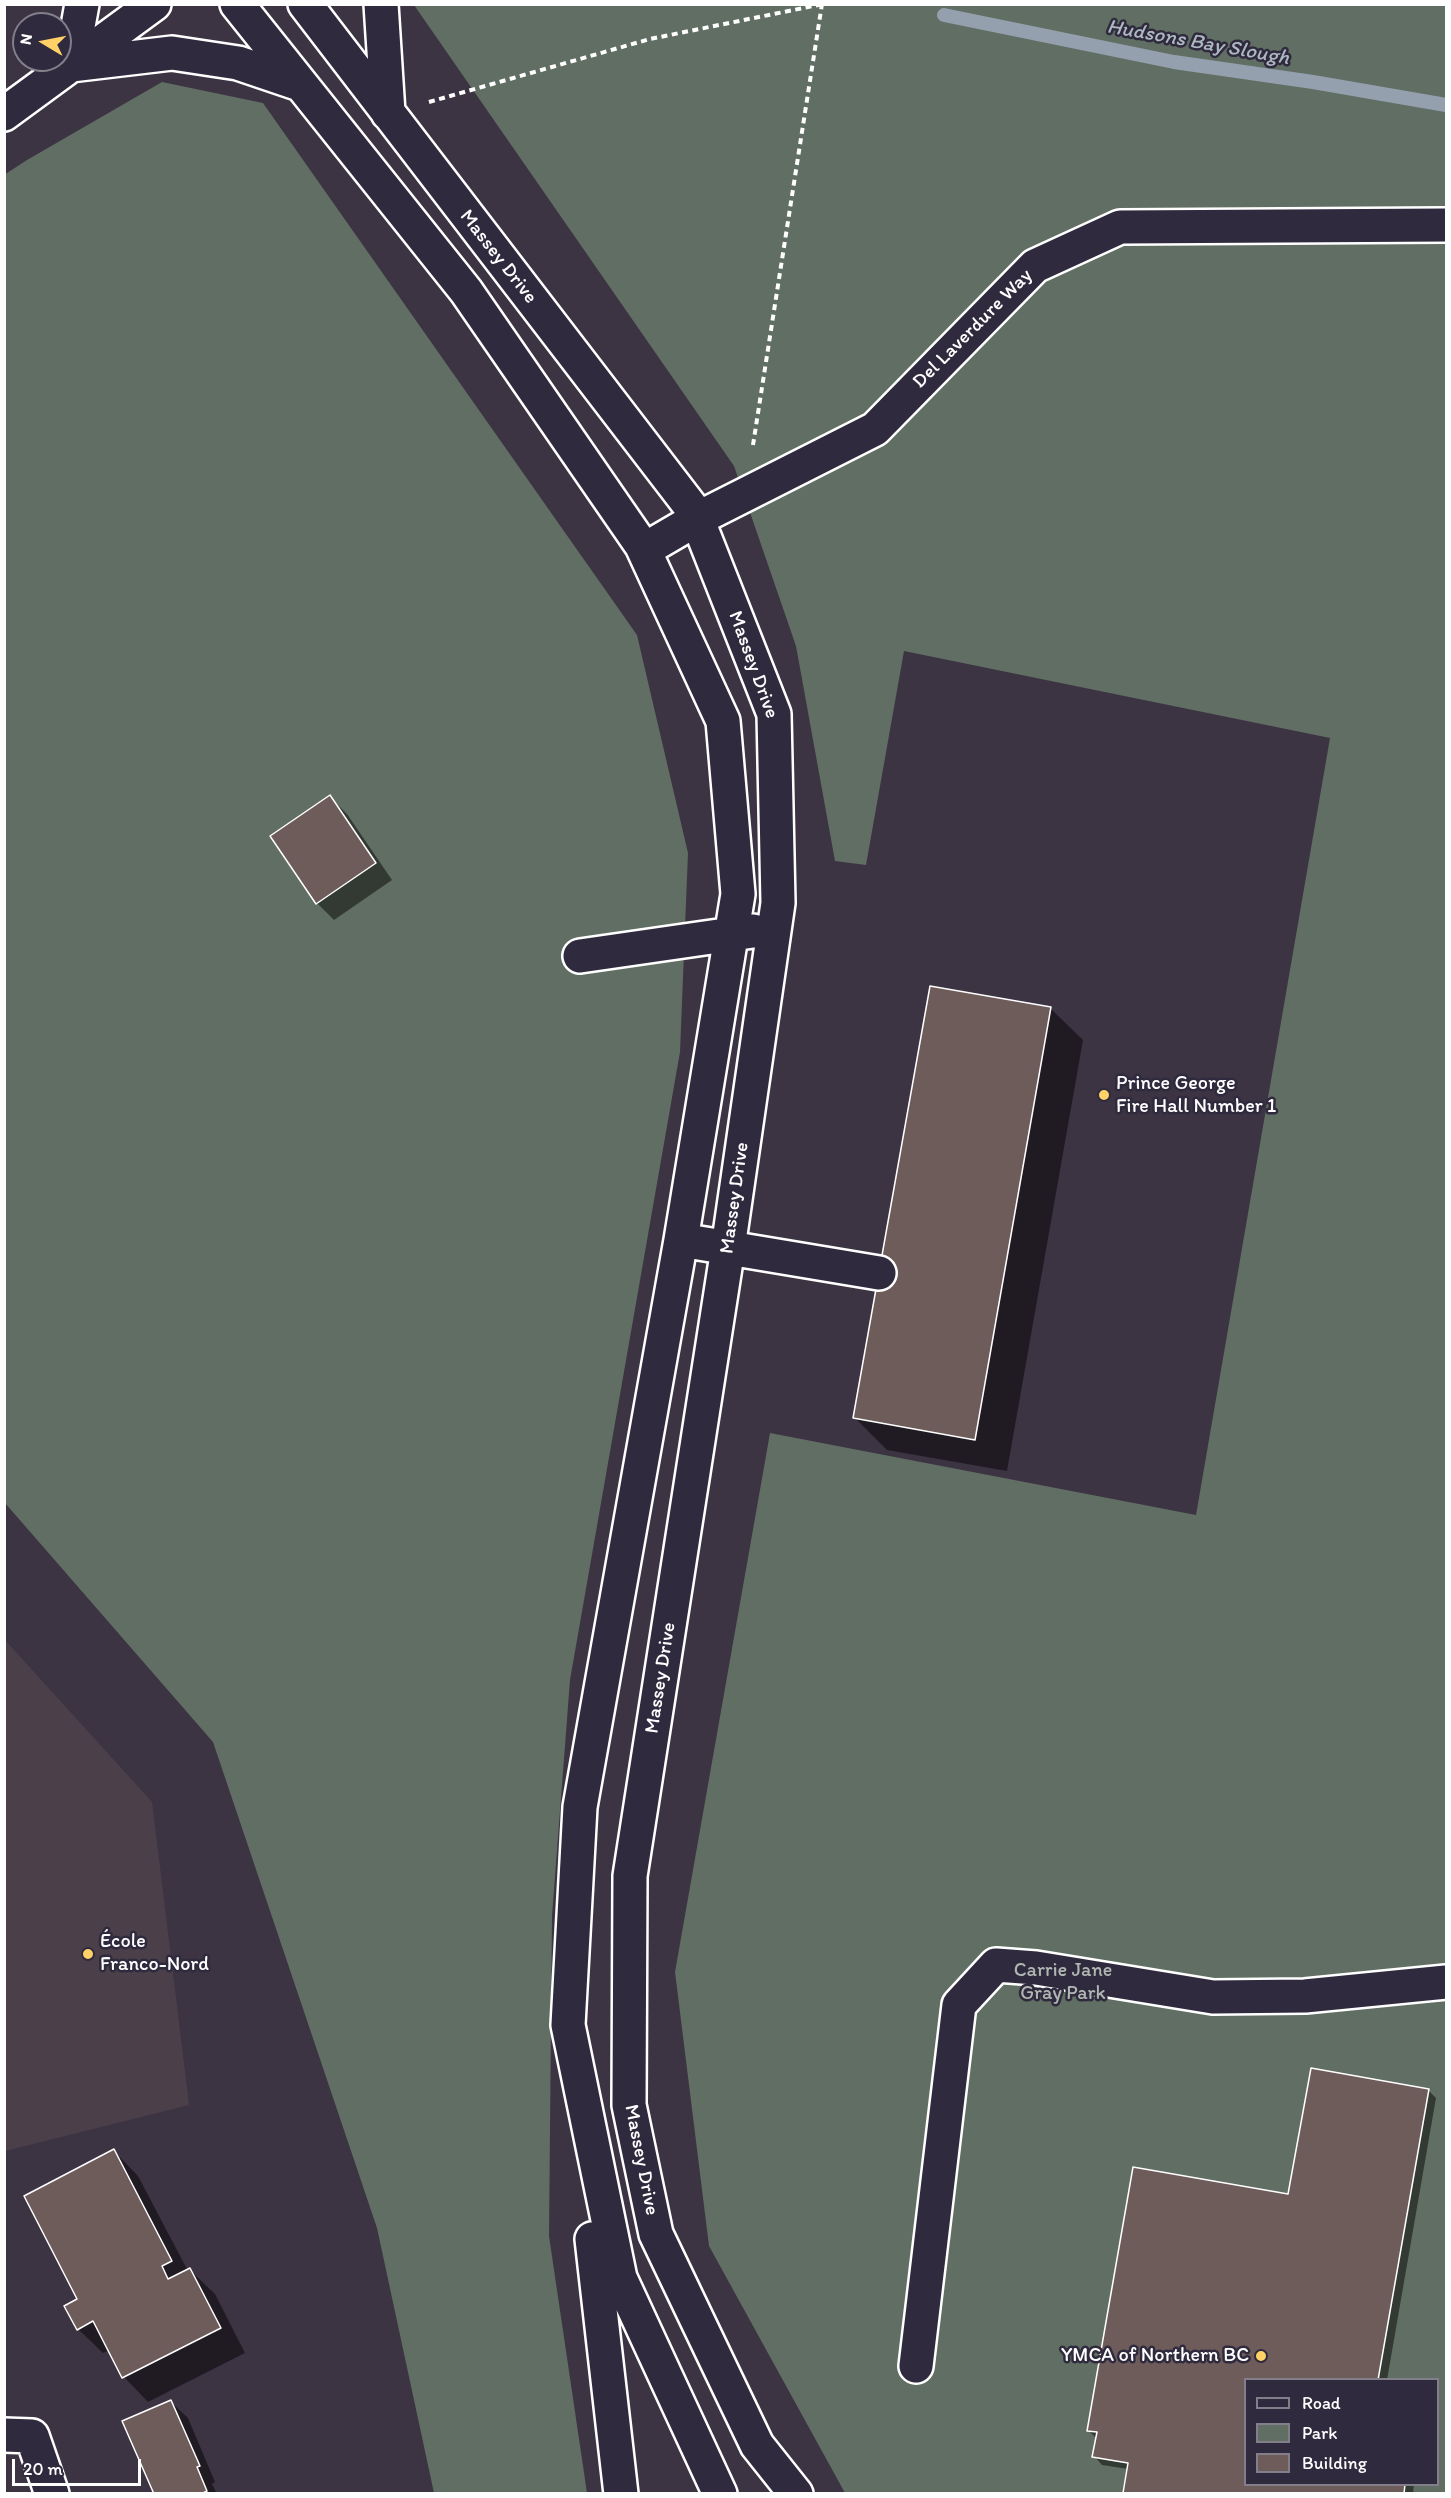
<!DOCTYPE html>
<html>
<head>
<meta charset="utf-8">
<style>
	body { margin:0 }
	#map { position:relative; width:1451px; height:2498px; overflow:hidden; background:#3c3443; font-family:Itim,sans-serif }
	canvas { display:block }
	.frame { position:absolute; inset:0; border:6px solid #fff; pointer-events:none }
	.legend { position:absolute; left:1244px; top:2378px; width:195px; height:108px; box-sizing:border-box; background:#2f2a3d; border:2px solid #827f8b; margin:0; padding:8px 10px; list-style:none; font-size:18px; color:#fff }
	.legend li { display:flex; align-items:center; gap:12px; height:30px }
	.legend b { width:30px; border:2px solid #827f8b }
	.north { position:absolute; left:12px; top:12px; width:60px; height:60px; box-sizing:border-box; background:#2f2a3d; border:2px solid #827f8b; border-radius:50%; rotate:280deg; font-size:16px; font-weight:700; line-height:24px; text-align:center; color:#fff }
	.north::after { content:''; display:block; margin:auto; width:21px; height:27px; background:#ffd166; clip-path:polygon(50% 0,100% 100%,50% 72%,0 100%) }
	.scale { position:absolute; left:12px; top:2459px; width:129px; height:27px; box-sizing:border-box; border:3px solid #fff; border-top:0; padding-left:8px; font-size:18px; line-height:21px; white-space:nowrap; color:#fff; -webkit-text-stroke:4px #2f2a3d; paint-order:stroke }
</style>
</head>
<body>
<div id="map">
<canvas width="1451" height="2498"></canvas>
<div class="frame"></div>
<ul class="legend">
<li><b style="height:8px;background:#2f2a3d"></b>Road</li>
<li><b style="height:16px;background:#616e63"></b>Park</li>
<li><b style="height:16px;background:#6e5c5b"></b>Building</li>
</ul>
<div class="north">N</div>
<div class="scale">20 m</div>
</div>
<script>
const ctx = document.querySelector('canvas').getContext('2d');
ctx.lineJoin = 'round';
function paint(path, color) {
  ctx.fillStyle = color;
  ctx.fill(path, 'evenodd');
}
function trace(path, color, width, dash) {
  ctx.strokeStyle = color;
  ctx.lineWidth = width;
  ctx.lineCap = dash ? 'butt' : 'round';
  ctx.setLineDash(dash || []);
  ctx.stroke(path);
}
function write(font, color, halo, rows, align = 'center') {
  ctx.font = font + ' Itim,sans-serif';
  ctx.lineWidth = 5;
  ctx.setLineDash([]);
  ctx.textBaseline = 'middle';
  ctx.strokeStyle = halo;
  ctx.fillStyle = color;
  for (const [text, x, y, turn = 0] of rows) {
    ctx.save();
    ctx.translate(x, y);
    ctx.rotate((+turn || 0) * Math.PI / 180);
    ctx.textAlign = isNaN(turn) ? turn : align;
    if (halo) ctx.strokeText(text, 0, 0);
    ctx.fillText(text, 0, 0);
    ctx.restore();
  }
}
const built = new Path2D(`
	M4,1639L152,1802L189,2105L5,2151Z`);
const green = new Path2D(`
	M414,5H1446V2493H845L709,2246L675,1972L770,1433L1196,1515L1330,738L904,651L866,865L835,861L796,646L734,466ZM1246,2380H1438V2484H1246Z
	M162,82L263,103L637,635L688,853L680,1052L570,1680L552,1916L549,2236L587,2493H434L377,2228L213,1742L5,1503L4,175L27,160Z`);
const shadow = new Path2D(`
	M330,797L347,814L392,880L334,920L317,903L272,837Z
	M931,987L1051,1009L1083,1040L1007,1471L887,1450L855,1418Z
	M1428,2090L1436,2098L1387,2380H1246V2484H1414L1413,2494H1125L1128,2469L1102,2465L1094,2456L1097,2439L1088,2430L1290,2196Z
	M114,2151L138,2176L188,2271L190,2270L215,2294L245,2353L148,2402L124,2377L110,2350L103,2353L78,2329L79,2300Z
	M171,2402L188,2418L215,2482L212,2484L217,2494H156Z`);
const stream = new Path2D(`
	M944,15L1174,62L1313,82L1446,105`);
const building = new Path2D(`
	M330,795L376,863L316,904L270,836Z
	M930,986L1051,1007L975,1440L853,1418Z
	M1311,2068L1429,2089L1378,2380H1246V2484H1405L1404,2494L1123,2493L1128,2463L1092,2457L1097,2432L1087,2431L1133,2167L1288,2194Z
	M114,2149L172,2261L162,2266L168,2279L190,2268L221,2328L122,2378L93,2321L77,2330L64,2306L77,2299L24,2196Z
	M171,2400L200,2466L197,2467L207,2491L201,2494H154L122,2421Z`);
const path = new Path2D(`
	M429,102L650,39L823,4
	M753,445L822,4`);
const minor = new Path2D(`
	M237,4L466,291L642,546L723,721L738,894L681,1240L580,1807L568,2025L620,2278L720,2494
	M305,4L694,511L774,714L778,903L728,1248L630,1876L629,2105L656,2234L757,2445L796,2494
	M381,4L388,113
	M71,65L172,53L238,63L300,84
	M71,65L82,4
	M4,114L154,4
	M644,550L697,519L875,429L1035,266L1120,227L1446,225
	M580,956L753,931
	M681,1240L879,1273
	M592,2239L621,2494
	M916,2366L959,2005L996,1965L1036,1968L1213,1997L1305,1996L1446,1982
	M4,2435L32,2436L52,2494`);
const markers = [
	[1104,1095,6,"#ffd166"],
	[88,1954,6,"#ffd166"],
	[1261,2356,6,"#ffd166"]
];
const streetNames = [
	["Massey Drive",498,257,52],
	["Del Laverdure Way",973,329,-45],
	["Massey Drive",753,665,70],
	["Massey Drive",735,1198,-82],
	["Massey Drive",661,1678,-81],
	["Massey Drive",641,2160,79]
];
const poiNames = [
	["Prince George",1116,1084],
	["Fire Hall Number 1",1116,1107],
	["École",100,1942],
	["Franco-Nord",100,1965],
	["YMCA of Northern BC",1249,2356,"right"]
];
const parkNames = [
	["Carrie Jane",1063,1971],
	["Gray Park",1063,1994]
];
const waterNames = [
	["Hudsons Bay Slough",1198,43,10]
];
paint(built, '#4b404a');
paint(green, '#616e63');
paint(shadow, '#0007');
trace(stream, '#94a0ad', 14);
paint(building, '#6e5c5b');
trace(building, '#fff', 1.5);
trace(minor, '#fff', 38);
trace(path, '#fff', 4, [6, 4.5]);
trace(minor, '#2f2a3d', 33);
for (const [x, y, r, color] of markers) {
  const dot = new Path2D();
  dot.arc(x, y, r, 0, 2 * Math.PI);
  ctx.fillStyle = color;
  ctx.fill(dot);
  trace(dot, '#2f2a3d', 2);
}
write('20px', '#fff', '#2f2a3d', streetNames);
write('20px', '#fff', '#2f2a3d', poiNames, 'left');
write('20px', '#b0b6b1', '#2f2a3d', parkNames);
write('italic 21px', '#aeb8c2', '#2f2a3d', waterNames);
</script>
</body>
</html>
